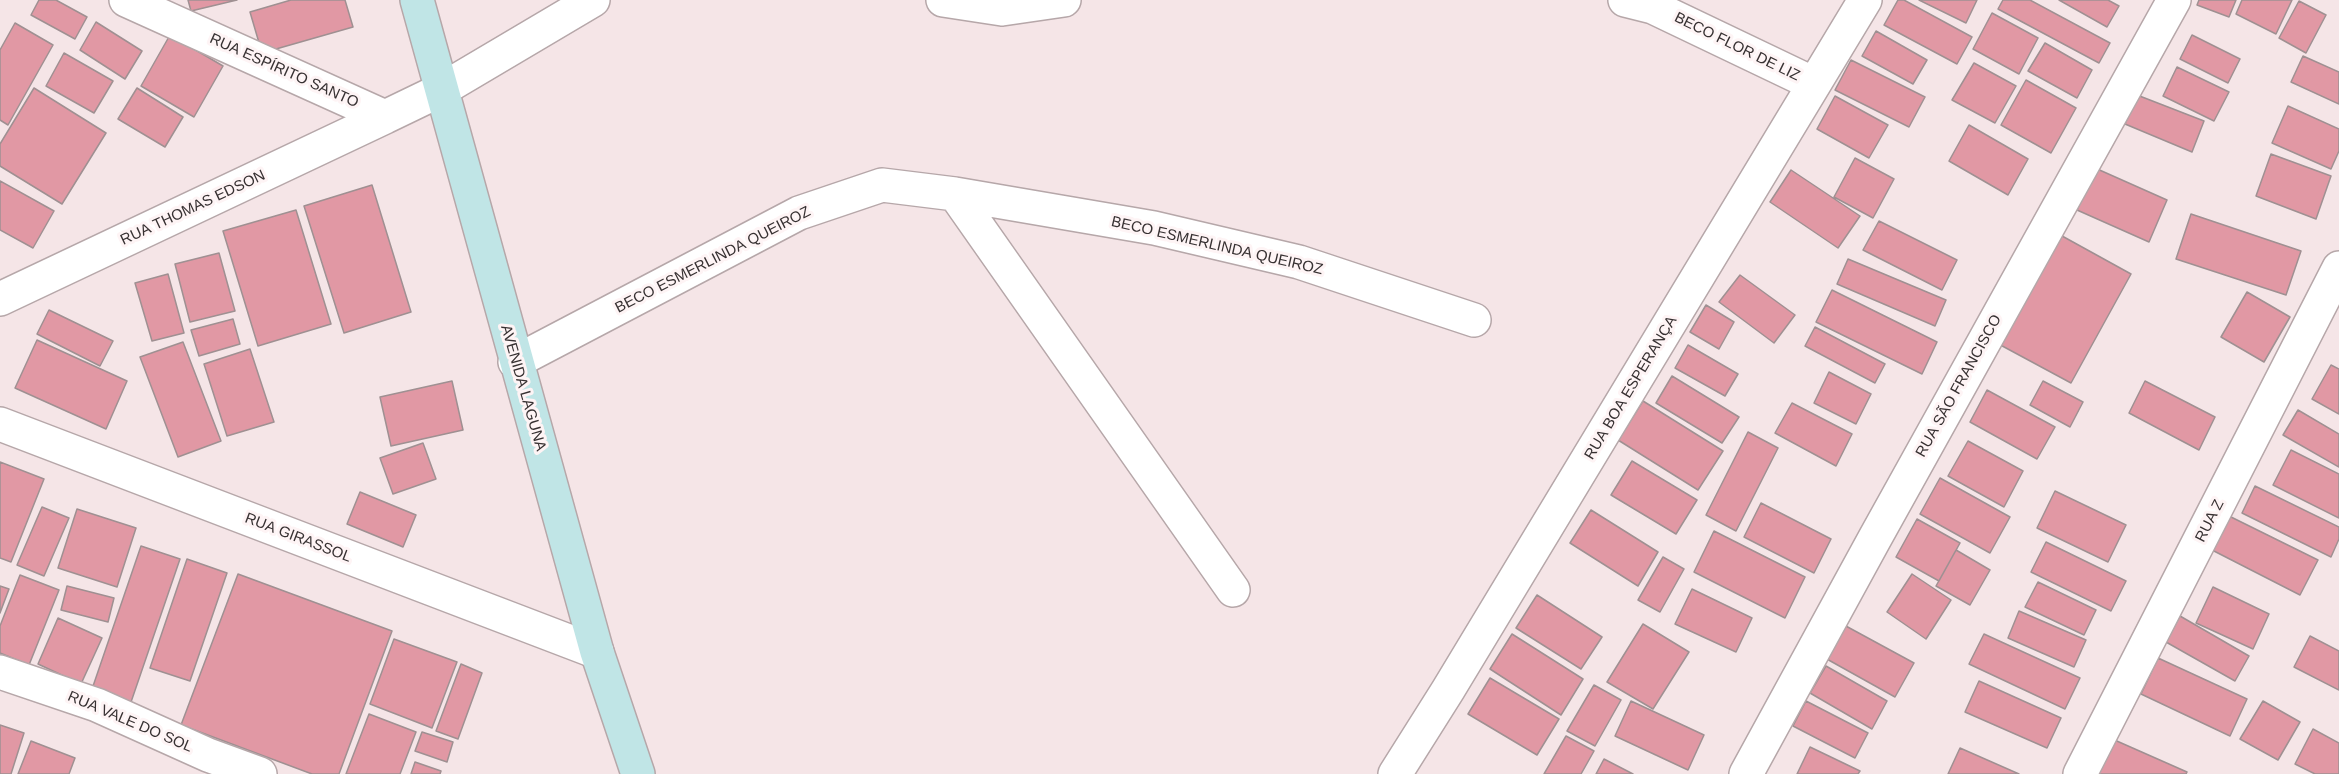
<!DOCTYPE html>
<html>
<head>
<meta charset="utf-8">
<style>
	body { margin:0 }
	canvas { display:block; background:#f5e5e7 }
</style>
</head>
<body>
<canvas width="2339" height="774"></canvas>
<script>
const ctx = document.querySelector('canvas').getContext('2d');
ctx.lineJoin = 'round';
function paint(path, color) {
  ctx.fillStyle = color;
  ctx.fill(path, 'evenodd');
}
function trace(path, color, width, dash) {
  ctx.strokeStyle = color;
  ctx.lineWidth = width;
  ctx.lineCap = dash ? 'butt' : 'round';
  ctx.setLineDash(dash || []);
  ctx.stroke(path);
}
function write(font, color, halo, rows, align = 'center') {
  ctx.font = font + ' Helvetica,sans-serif';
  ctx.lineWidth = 6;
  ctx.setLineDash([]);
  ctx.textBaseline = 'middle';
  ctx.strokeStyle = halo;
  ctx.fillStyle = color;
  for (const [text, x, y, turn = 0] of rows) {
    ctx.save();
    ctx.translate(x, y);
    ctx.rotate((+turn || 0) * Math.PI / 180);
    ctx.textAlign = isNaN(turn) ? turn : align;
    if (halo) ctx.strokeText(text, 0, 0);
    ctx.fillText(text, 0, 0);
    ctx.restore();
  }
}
const building = new Path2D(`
	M39,0H56L87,17L75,39L31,15Z
	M188,0H237L191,11Z
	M291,0H345L353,27L262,53L250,12Z
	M1898,0H1904L1972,37L1957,64L1884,25Z
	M1919,0H1977L1966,23Z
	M2003,0H2030L2110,43L2099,63L1998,9Z
	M2059,0H2108L2119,6L2107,27Z
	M2199,0H2236L2229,17L2197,5Z
	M2242,0H2292L2276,34L2236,14Z
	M2299,1L2326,15L2306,53L2279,38Z
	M1992,13L2038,38L2019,74L1973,49Z
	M96,22L142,51L125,79L80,50Z
	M15,23L53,45L8,125L0,120V50Z
	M1876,31L1927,60L1913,84L1862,56Z
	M170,35L223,66L194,117L141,86Z
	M2192,35L2240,59L2228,83L2180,59Z
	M2045,43L2092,70L2077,98L2028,71Z
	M64,53L113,81L94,113L46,86Z
	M2303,56L2339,72V104L2291,82Z
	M1851,60L1925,97L1909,127L1835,90Z
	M1974,63L2016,86L1995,123L1952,100Z
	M2177,67L2229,92L2214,121L2163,96Z
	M2026,80L2076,108L2051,153L2001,125Z
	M34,88L106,133L62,204L0,166V144Z
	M137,88L183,117L165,147L118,119Z
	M2137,95L2204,121L2192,152L2125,124Z
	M1835,96L1888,125L1869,158L1817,129Z
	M2288,106L2339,129V151L2331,169L2272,143Z
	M1969,125L2028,159L2008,195L1949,161Z
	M2271,154L2331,176L2316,219L2256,196Z
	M1855,158L1894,179L1873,218L1834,197Z
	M2095,168L2167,200L2149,242L2077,210Z
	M1791,170L1860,216L1838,248L1770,202Z
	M0,181L54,211L33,248L0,230Z
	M372,185L411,312L344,333L304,206Z
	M296,210L331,324L258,346L223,231Z
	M2191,214L2301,251L2286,295L2176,259Z
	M1879,221L1957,260L1942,290L1863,250Z
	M2053,231L2131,274L2071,383L1993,341Z
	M219,253L235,311L190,322L175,264Z
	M1848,259L1946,300L1935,326L1837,284Z
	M168,274L184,333L152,341L135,283Z
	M1740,275L1795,315L1774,343L1719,302Z
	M1832,290L1937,342L1922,374L1816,322Z
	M2247,292L2290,317L2264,362L2221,337Z
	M1706,305L1734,322L1719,349L1690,332Z
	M49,310L113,341L100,366L37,334Z
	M233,319L240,344L199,356L191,330Z
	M1815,327L1885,364L1875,383L1805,346Z
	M37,340L127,381L106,429L15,388Z
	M183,342L221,441L178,457L140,357Z
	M1688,345L1738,374L1725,396L1675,368Z
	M250,349L274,422L227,436L204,364Z
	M2331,365L2339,369V414L2312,399Z
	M1829,372L1871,394L1856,424L1814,403Z
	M1672,376L1739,417L1722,443L1656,403Z
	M452,381L463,430L391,446L380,397Z
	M2043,381L2083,402L2070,427L2030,405Z
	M2145,381L2215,417L2199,450L2129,413Z
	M1987,390L2055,427L2037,459L1970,422Z
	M1643,401L1723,451L1698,490L1618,440Z
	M1792,403L1852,434L1836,466L1775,433Z
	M2298,410L2339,434V467L2283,435Z
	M1748,432L1778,448L1736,531L1706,515Z
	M1968,441L2023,471L2004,507L1948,476Z
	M423,443L436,479L393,494L380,458Z
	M2291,450L2339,474V518L2273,485Z
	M1632,461L1697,500L1676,534L1611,495Z
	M0,462L44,479L11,562L0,558Z
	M1940,478L2010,517L1990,553L1920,514Z
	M2255,486L2339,527V539L2331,557L2242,513Z
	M2055,491L2126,525L2108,562L2037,528Z
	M360,492L416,515L403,547L347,524Z
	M1761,503L1831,539L1814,573L1744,537Z
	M42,507L69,518L44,576L17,565Z
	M77,509L136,528L117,587L58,568Z
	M1591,510L1658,552L1638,586L1570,543Z
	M2229,516L2318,560L2300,595L2212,550Z
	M1917,519L1960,543L1939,581L1896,557Z
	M1714,531L1805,577L1785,618L1694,572Z
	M2046,542L2126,581L2111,611L2031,572Z
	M141,546L180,559L130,705L91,692Z
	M1956,550L1990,570L1970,605L1936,586Z
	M1663,557L1684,569L1660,612L1638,600Z
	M187,559L227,573L190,681L150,668Z
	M238,574L392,631L339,774H312L181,725Z
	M1912,574L1951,600L1926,639L1887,612Z
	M20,575L59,590L29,665L0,653V626Z
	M2038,582L2096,610L2084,635L2025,607Z
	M0,586L9,589L0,613Z
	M67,586L114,598L108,622L61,610Z
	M2213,587L2269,614L2253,649L2196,623Z
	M1692,589L1752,618L1736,652L1675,624Z
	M1537,595L1602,637L1581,669L1516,628Z
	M2019,611L2086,640L2074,667L2008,638Z
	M2180,616L2249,656L2235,681L2166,642Z
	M58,618L102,638L81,684L38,664Z
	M1643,624L1689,652L1653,709L1607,682Z
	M1844,625L1914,663L1895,697L1825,658Z
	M1512,634L1583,679L1561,715L1490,669Z
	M1984,634L2080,678L2065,709L1969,664Z
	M2310,636L2339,651V690L2294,667Z
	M394,639L457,662L432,728L370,704Z
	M2158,658L2247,699L2230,736L2141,694Z
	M461,664L482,673L458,739L436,731Z
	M1826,666L1887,701L1872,729L1810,693Z
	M1490,678L1559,719L1537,755L1468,714Z
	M1979,681L2061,718L2047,748L1965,712Z
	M1594,685L1621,700L1595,746L1567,731Z
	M1631,701L1704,735L1688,770L1615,736Z
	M1806,701L1868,733L1855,758L1793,726Z
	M2263,701L2300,722L2278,760L2240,739Z
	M369,714L416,732L400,774H346Z
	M0,725L24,733L11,774H0Z
	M2313,729L2339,743V774H2315L2295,764Z
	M422,732L453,742L447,762L415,751Z
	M1566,736L1594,751L1581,774H1544Z
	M2110,738L2187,772L2186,774H2094Z
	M31,741L75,758L69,774H18Z
	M1810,747L1860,771L1858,774H1797Z
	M1960,748L2019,774H1948Z
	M1604,759L1633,774H1596Z
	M415,762L441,771L440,774H411Z`);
const minor = new Path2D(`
	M126,0L385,117L441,90L593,0
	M943,0L1002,9L1064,0
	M1625,0L1653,7L1814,84
	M955,194L1233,590
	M0,299L385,117
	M515,362L799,213L882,185L955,194L1154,228L1299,262L1474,320
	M0,424L597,652
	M0,672L97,705L208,755L260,774
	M1395,774L1448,690L1865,0
	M1746,774L1875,538L2174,0
	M2080,774L2339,268`);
const secondary = new Path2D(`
	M417,0L597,652L638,774`);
const streetNames = [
	["BECO FLOR DE LIZ",1737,47,26],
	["RUA ESPÍRITO SANTO",284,71,24],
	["RUA THOMAS EDSON",193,208,-25],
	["BECO ESMERLINDA QUEIROZ",1217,246,13],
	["BECO ESMERLINDA QUEIROZ",713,260,-27],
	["RUA SÃO FRANCISCO",1959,386,-61],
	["AVENIDA LAGUNA",523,388,74],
	["RUA BOA ESPERANÇA",1631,388,-59],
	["RUA Z",2210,521,-63],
	["RUA GIRASSOL",298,538,21],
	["RUA VALE DO SOL",130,722,23]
];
paint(building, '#e198a4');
trace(building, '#9f9092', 1.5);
trace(minor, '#b6a7a9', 36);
trace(secondary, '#b6a7a9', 36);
trace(minor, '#fff', 33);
trace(secondary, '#c0e5e6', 33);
write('15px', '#373132', '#fef4f5', streetNames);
</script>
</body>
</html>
